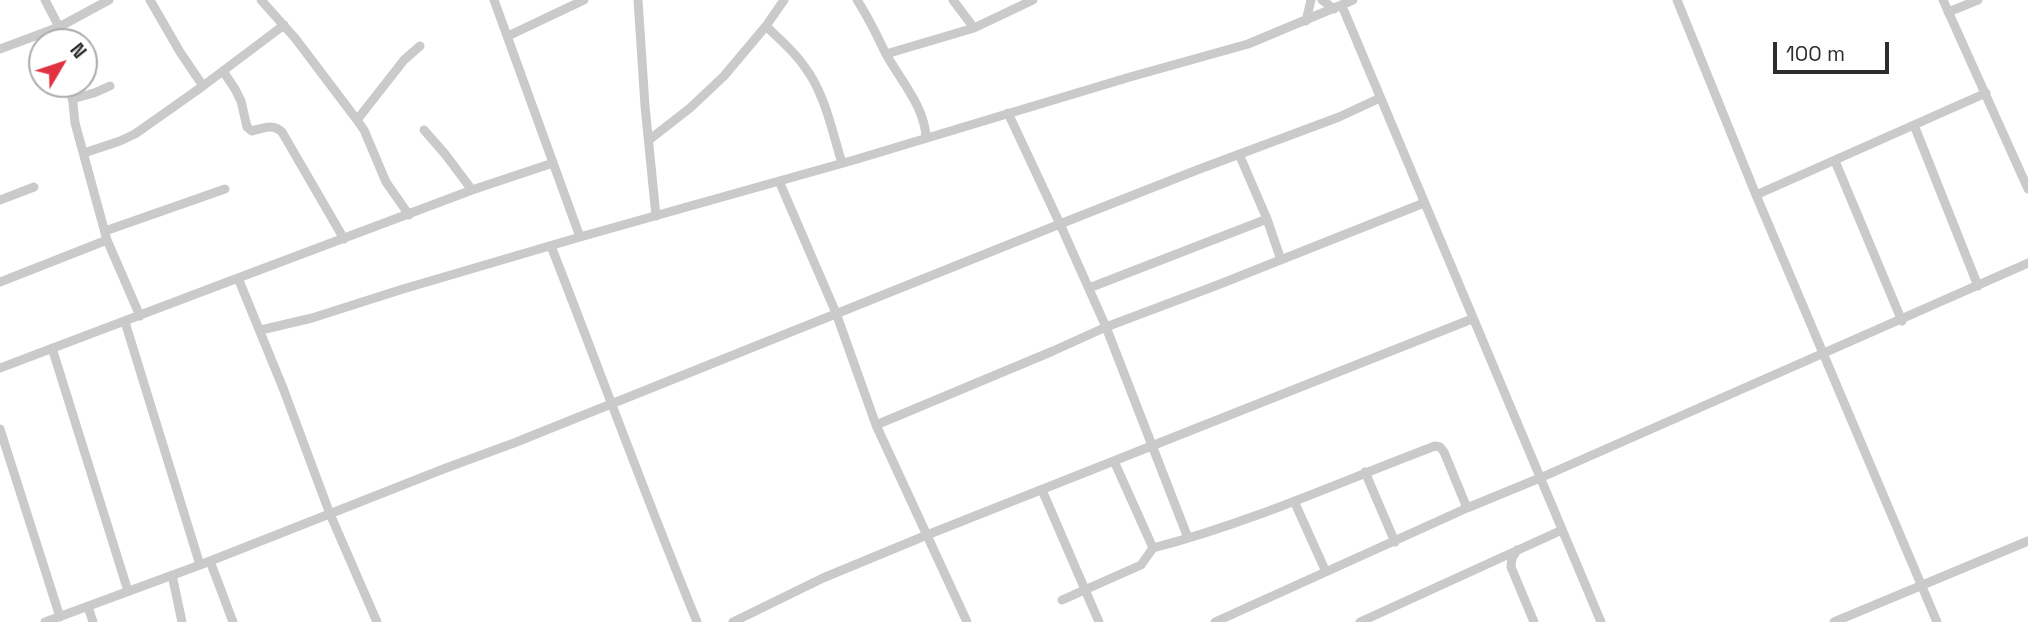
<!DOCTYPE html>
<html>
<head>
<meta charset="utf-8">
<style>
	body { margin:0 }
	#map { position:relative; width:2028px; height:622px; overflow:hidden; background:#fff; font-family:"Space Grotesk",sans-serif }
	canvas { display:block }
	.north { position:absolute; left:28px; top:28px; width:70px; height:70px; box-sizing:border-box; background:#fff; border:2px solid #ababab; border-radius:50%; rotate:51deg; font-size:19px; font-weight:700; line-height:28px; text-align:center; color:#2d2d2d }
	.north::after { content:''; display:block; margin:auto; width:24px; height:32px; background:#e13241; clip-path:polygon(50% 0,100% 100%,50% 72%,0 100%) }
	.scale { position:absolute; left:1773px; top:42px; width:116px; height:32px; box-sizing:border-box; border:4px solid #2d2d2d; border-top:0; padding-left:9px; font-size:21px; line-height:24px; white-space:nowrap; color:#2d2d2d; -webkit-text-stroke:5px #fff; paint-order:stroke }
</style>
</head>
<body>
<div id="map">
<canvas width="2028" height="622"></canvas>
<div class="north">N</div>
<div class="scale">100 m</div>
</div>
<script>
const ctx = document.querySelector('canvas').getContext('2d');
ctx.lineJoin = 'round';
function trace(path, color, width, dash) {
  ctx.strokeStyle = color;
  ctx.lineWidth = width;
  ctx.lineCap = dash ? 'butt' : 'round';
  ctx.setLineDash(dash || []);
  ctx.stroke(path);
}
const minor = new Path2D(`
	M45,0L56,21L64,42
	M150,0L180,52L203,86
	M261,0L295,38L357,120L364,130L386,182L409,215
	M494,0L580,237
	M638,0L645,106L656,216
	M857,0C869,18 877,36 886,54C901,81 925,107 926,138
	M953,0L974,28
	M1322,0L1334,9
	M1677,0L1756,195L1937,622
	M1943,0L2028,189
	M1342,6L1601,622
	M1948,12L1978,0
	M1306,21L1311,0
	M766,26C779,39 794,51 804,66C825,93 832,131 842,163
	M508,36L584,0
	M0,49L59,27L109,0
	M886,54L974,28L1033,0
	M223,71L235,89L241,101L247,127L252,131C263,128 273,123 282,132L344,239
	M71,84L75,123L107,240L140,316
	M72,99L94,93L110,86
	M1008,113L1060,224L1106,327L1188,538
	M357,120L404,60L420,46
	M1914,125L1978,286
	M424,130L445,154L472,190
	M649,140L690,108L724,76L766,26L784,0
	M84,153L120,141L135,134L203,86L284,25
	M1239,154L1267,219L1281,260
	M1835,161L1902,321
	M779,181L836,313L876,425L967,622
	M1756,195L1986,93
	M0,200L34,187
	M105,231L225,189
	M551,246C600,371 646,498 697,622
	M238,278L472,190L553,163
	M0,282L107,240
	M1089,288L1267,219
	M125,322L200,565
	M261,330L312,318L403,289L580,237L854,160L1130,77L1248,44L1353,0
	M52,348L128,591
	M0,368L238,278L283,388L330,514L377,622
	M876,425L1053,351L1106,327L1215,286L1424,203
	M0,429L60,617
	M1114,461L1153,548
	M1365,472L1395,542
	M1042,490L1099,622
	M1294,501L1326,572
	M1517,550L1512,558L1511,567L1534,622
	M210,561L233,622
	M172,575L182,622
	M1062,600L1141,565L1153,548C1250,523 1342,481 1435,446L1440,447L1444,452L1467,508
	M88,607L93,622
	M45,622L200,565L446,468L514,443L1060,224L1197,170L1339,117L1380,98
	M733,622L823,578L927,535L1472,319
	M1215,622L1467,508L1540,478L2028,263
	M1360,622L1562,530
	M1834,622L2028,541`);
trace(minor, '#cacaca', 9);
</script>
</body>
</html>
